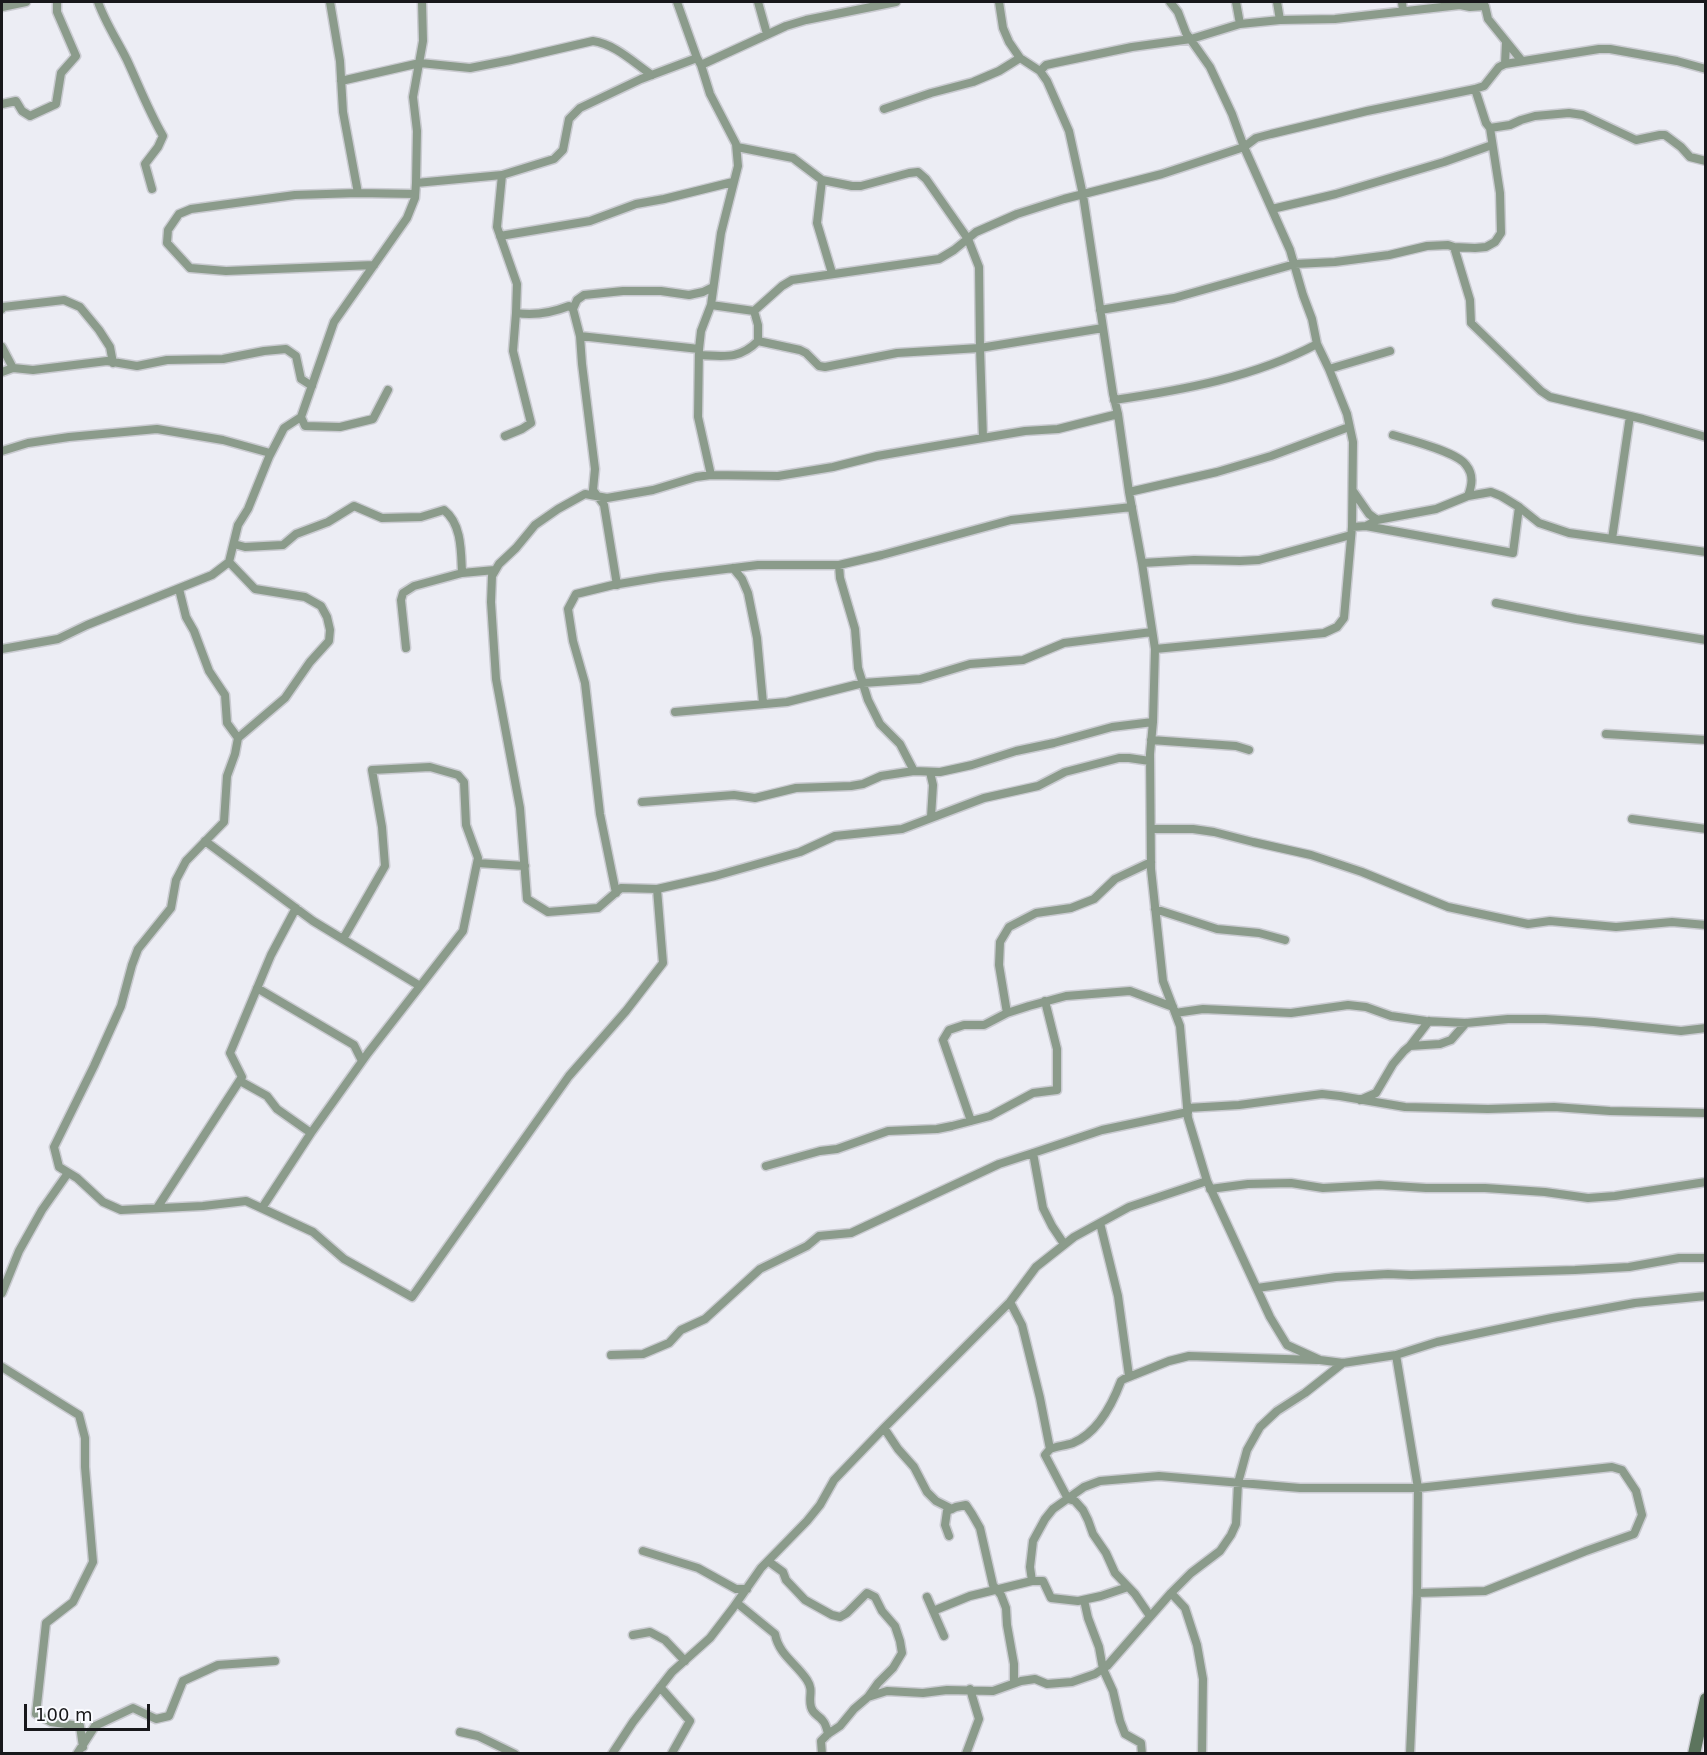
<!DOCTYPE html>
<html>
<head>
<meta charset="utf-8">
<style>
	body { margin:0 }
	#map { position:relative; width:1707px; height:1755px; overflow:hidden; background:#ecedf4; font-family:"DejaVu Sans",sans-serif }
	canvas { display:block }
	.frame { position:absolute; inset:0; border:3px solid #18181b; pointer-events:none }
	.scale { position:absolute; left:24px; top:1704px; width:126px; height:27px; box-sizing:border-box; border:3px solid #18181b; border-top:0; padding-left:8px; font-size:18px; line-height:21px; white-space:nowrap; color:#18181b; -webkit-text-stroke:4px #fafbff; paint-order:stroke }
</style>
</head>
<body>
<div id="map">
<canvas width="1707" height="1755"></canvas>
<div class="frame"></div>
<div class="scale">100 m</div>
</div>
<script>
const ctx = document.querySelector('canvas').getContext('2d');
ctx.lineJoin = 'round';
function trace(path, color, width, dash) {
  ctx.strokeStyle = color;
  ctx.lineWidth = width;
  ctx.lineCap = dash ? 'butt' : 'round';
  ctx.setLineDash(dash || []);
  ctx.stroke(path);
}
const street = new Path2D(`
	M98,2C105,22 117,40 127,60C139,86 149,112 163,136L158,147L145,164L152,189
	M330,2L340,61L343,112L358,193
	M758,2L767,34
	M999,2L1003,28L1009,42L1020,58L1040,71L1047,81L1069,131L1083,195L1113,394L1118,414L1129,492L1142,563L1155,649L1153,722L1150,754L1151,869L1163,981L1180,1026L1188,1118L1207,1181L1270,1317L1287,1345L1320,1360L1343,1363L1396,1355L1437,1342L1552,1318L1635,1303L1706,1296
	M1236,2L1240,24L1280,20L1335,19L1460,5
	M1277,2L1280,20
	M1402,2L1403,11
	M1460,2V5L1470,7L1485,6L1488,19L1522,61
	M2,7L26,2
	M1505,64L1506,43
	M701,65L786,26L806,20L896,2
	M1040,71L1046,65L1055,63L1132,47L1191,39L1240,24
	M341,81L420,63L470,68L511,60L593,41C615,44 634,63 652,75
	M1475,89L1486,123L1490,128L1510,125L1521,120L1535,116L1569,113L1583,115L1636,140L1660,135H1665L1681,147L1690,157L1706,161
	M2,104L16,101L22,111L30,116L56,104L61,73L76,56L57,12V2
	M884,109L931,93L973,82L999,71L1020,58
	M737,147L793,158L822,180L852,186H861L909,173L918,172L926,179L968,239L979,267L980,348L983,438
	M822,180L817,223L832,273
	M416,183L502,175
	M1272,209L1336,194L1444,162L1492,145
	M500,236L590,221L636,204L664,199L733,182
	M1454,247L1470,300L1471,323L1541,391L1550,397L1643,419L1706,437
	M374,265L226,271L190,268L167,243L168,230L179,214L191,209L295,195L358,193L415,194
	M711,305L754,311L782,286L792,280L939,259L954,250L976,232L1017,214L1064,199L1162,174L1235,150L1244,147L1256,138L1271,134L1367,111L1475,89L1484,86L1499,67L1505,64L1599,49H1610L1677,61L1706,69
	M2,309L3,307L64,300L80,307L99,330L110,347L113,363
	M573,309L577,300L584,295L623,291H661L689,295L703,292L713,287
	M1100,310L1174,298L1295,264L1335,262L1389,255L1427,246L1448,245L1454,247L1475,248L1486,247L1495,242L1501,233L1500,193L1490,128
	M754,311L758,325V341L800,350L806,353L819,366L825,367L897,353L980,348L1103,328
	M580,336L699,349L701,331L711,305L721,233L738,166L736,144L710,94L701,65L697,58L677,2
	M2,347L13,368L33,370L107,361L137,366L167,360L223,359L264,351L286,349L296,356L301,379L312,386
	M699,349L698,417L711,475
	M699,355C724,356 739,360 758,341
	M1329,369L1390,351
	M2,372L13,368
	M1114,400C1183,390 1255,377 1317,344
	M1118,414L1058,429L1025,431L947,444L877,456L833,467L778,476L711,475L696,477L653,490L607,498L585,494L558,509L535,525L516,548L499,564L492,576L491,602L496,679L520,808L527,899L548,912L598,908L621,888L657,889L715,876L800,852L835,836L902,829L984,798L1038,786L1065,772L1119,758H1129L1150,761
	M301,417L305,426L340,427L373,419L388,390
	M1393,435C1410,440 1457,452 1466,465C1474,475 1472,485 1468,496L1491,492L1501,496L1519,507L1539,523L1569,533L1706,552
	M505,436L522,429L531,423L513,351L516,313
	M2,451L28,443L69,437L157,429L223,440L270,453
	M1353,491L1369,514L1377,520
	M1129,492L1217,472L1271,456L1349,427
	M1366,526L1513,553L1519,507
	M1352,527L1366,526L1377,520L1436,509L1468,496
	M1612,539L1630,416
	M234,544L245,547L283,545L296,534L328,522L354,506L382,518L421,517L444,510C462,524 461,552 462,573L495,570
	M229,562L255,589L305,597L321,606L327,617L330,630L329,641L310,662L285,698L238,738
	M1142,563L1194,560L1240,561L1259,560L1351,535
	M839,565L840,578L855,629L858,668L868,700L880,724L900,744L914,771
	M733,568L742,579L748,593L757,638L763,703
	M617,585L604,505L593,490L595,469L582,364L580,336L573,309L569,306C551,313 535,316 516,313L517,284L497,227L502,175L554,159L563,150L569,119L580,108L641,79L697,58
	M179,589L186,617L194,631L209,671L225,695L227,723L238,738L235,754L227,776L224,822L186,861L176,880L171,908L138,949L132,965L121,1006L94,1066L54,1147L59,1167L77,1178L103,1202L121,1210L203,1206L246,1201L313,1232L344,1259L412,1297L569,1076L626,1011L663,963L657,889
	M1496,603L1576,619L1706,640
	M406,648L401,600L403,593L414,586L462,573
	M2,649L58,639L87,625L212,575L229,562L238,525L248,509L269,457L284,428L301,417L334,322L407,218L415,198L416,183L417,131L413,97L423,41L422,2
	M1155,649L1324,633L1337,627L1344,618L1352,527L1353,442L1347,414L1329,369L1317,344L1312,319L1303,295L1290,250L1244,147L1232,114L1210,67L1186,33L1178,12L1170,2
	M675,712L787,702L863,683L920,679L970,664L1023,660L1064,643L1152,632
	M1606,734L1706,740
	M1151,740L1236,746L1249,750
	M930,772L933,785L931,817
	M642,802L734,795L755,798L796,788L851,786L863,784L881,776L914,771L940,772L972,765L1016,751L1054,743L1112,727L1153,722
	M1632,819L1706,829
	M1151,829H1193L1214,832L1253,842L1311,855L1362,872L1448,907L1528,924L1550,921L1616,927L1672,922L1706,925
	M205,841L313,921L420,986
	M477,863L525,866
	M616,893L600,814L585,683L573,641L568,609L576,594L613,585L661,577L758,565H839L882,555L1011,520L1132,507
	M1155,909L1217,929L1259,933L1285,940
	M257,988L354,1045L362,1061
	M1007,1013L999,965L1000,942L1009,927L1036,913L1071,908L1094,899L1115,879L1151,862
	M1175,1013L1203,1009L1291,1013L1348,1005L1366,1007L1391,1016L1426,1021L1466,1023L1508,1019H1545L1594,1022L1681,1031L1706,1028
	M1410,1046L1429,1021
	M240,1081L267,1096L277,1109L311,1133
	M1360,1100L1376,1093L1393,1064L1404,1051L1410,1046L1440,1044L1451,1040L1466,1023
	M1187,1108L1239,1105L1322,1094L1340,1096L1405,1107L1488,1109L1554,1107L1610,1111L1706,1113
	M971,1121L943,1040L949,1030L964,1025H984L1007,1013L1029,1006L1066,996L1130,991L1173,1007
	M1033,1153L1043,1208L1052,1226L1064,1244
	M766,1166L820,1151L837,1149L888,1131L937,1129L952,1126L990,1116L1033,1093L1057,1090V1049L1045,1001
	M1210,1189L1248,1184L1291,1183L1323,1188L1379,1185L1426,1188H1485L1545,1192L1588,1198L1615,1196L1706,1182
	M157,1208L242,1077L230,1053L271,955L296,908
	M262,1208L311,1133L368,1053L463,931L478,858L466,825L464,782L458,775L430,767L372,770L382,827L385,866L343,939
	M1100,1223L1118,1296L1129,1376
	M1257,1288L1336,1277L1388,1274L1411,1275L1575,1270L1629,1267L1679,1258H1706
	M2,1293L19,1251L42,1210L68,1173
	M1010,1302L1022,1325L1040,1398L1050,1449L1045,1455L1068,1499
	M611,1355L643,1354L669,1343L681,1330L705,1319L760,1269L807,1246L819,1236L851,1233L999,1164L1033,1153L1102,1130L1188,1112
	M1396,1355L1418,1488L1417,1593L1410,1754
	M2,1367L79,1415L85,1438V1467L93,1562L73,1602L46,1623L36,1714L51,1722L80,1726L83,1747
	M884,1428L898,1449L914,1467L927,1492L936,1501L952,1509
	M1050,1449C1057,1446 1065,1446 1073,1443C1097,1433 1112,1405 1121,1381L1124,1379L1169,1361L1189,1356L1317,1360
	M1068,1499L1075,1501L1083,1510L1088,1520L1093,1534L1106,1553L1115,1573L1135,1594L1150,1616
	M949,1536L945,1525L947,1511L956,1507L966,1505L972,1514L980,1528L993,1585L1001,1595L1006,1608L1007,1625L1014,1664V1683
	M643,1551L698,1568L736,1589H747
	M768,1561L783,1572L786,1580L805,1600L832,1615L840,1617L847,1613L867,1593L875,1597L882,1611L895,1626L900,1641L902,1653L893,1668L878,1683L868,1697L854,1709L840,1726L828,1734L821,1741L822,1754
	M1032,1581L1030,1567L1033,1541L1045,1519L1053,1509L1084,1487L1100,1481L1159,1476L1300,1488H1418L1612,1467L1622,1470L1636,1491L1642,1515L1634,1534L1586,1551L1485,1591L1417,1593
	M1171,1593L1185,1608L1197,1645L1203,1679L1202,1754
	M927,1597L944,1636
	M1084,1600L1088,1618L1099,1647L1103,1669L1113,1691L1120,1721L1125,1734L1141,1743L1142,1754
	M737,1603L775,1634C779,1655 796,1663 807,1680C814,1691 808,1696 811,1707C813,1715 819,1715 823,1721C826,1724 827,1730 828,1734
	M933,1611L970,1596L1032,1581H1043L1051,1598L1078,1601L1101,1596L1128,1587
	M633,1635L650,1632L665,1640L685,1661
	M660,1687L690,1721L672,1753
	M868,1697L887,1691L923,1693L947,1690L993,1691L1021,1681L1035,1679L1047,1684L1072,1682L1095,1674L1107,1666L1171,1593L1191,1573L1220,1551L1231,1535L1236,1524L1238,1483L1247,1450L1260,1427L1277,1411L1305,1393L1343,1363
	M460,1732L478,1736L515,1754
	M77,1754L95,1726L133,1708L156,1719L169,1716L183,1681L218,1665L275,1661
	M612,1754L633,1722L672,1672L710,1638L733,1608L761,1568L807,1521L820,1505L834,1480L884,1428L1010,1302L1036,1267L1074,1237L1129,1207L1207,1181
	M966,1754L979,1719L970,1689`);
const secondary = new Path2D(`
	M1694,1754L1706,1699`);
trace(street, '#cacbd1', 11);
trace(secondary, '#cacbd1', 15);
trace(street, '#8b9b8b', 8);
trace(secondary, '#5c745d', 12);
</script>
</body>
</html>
